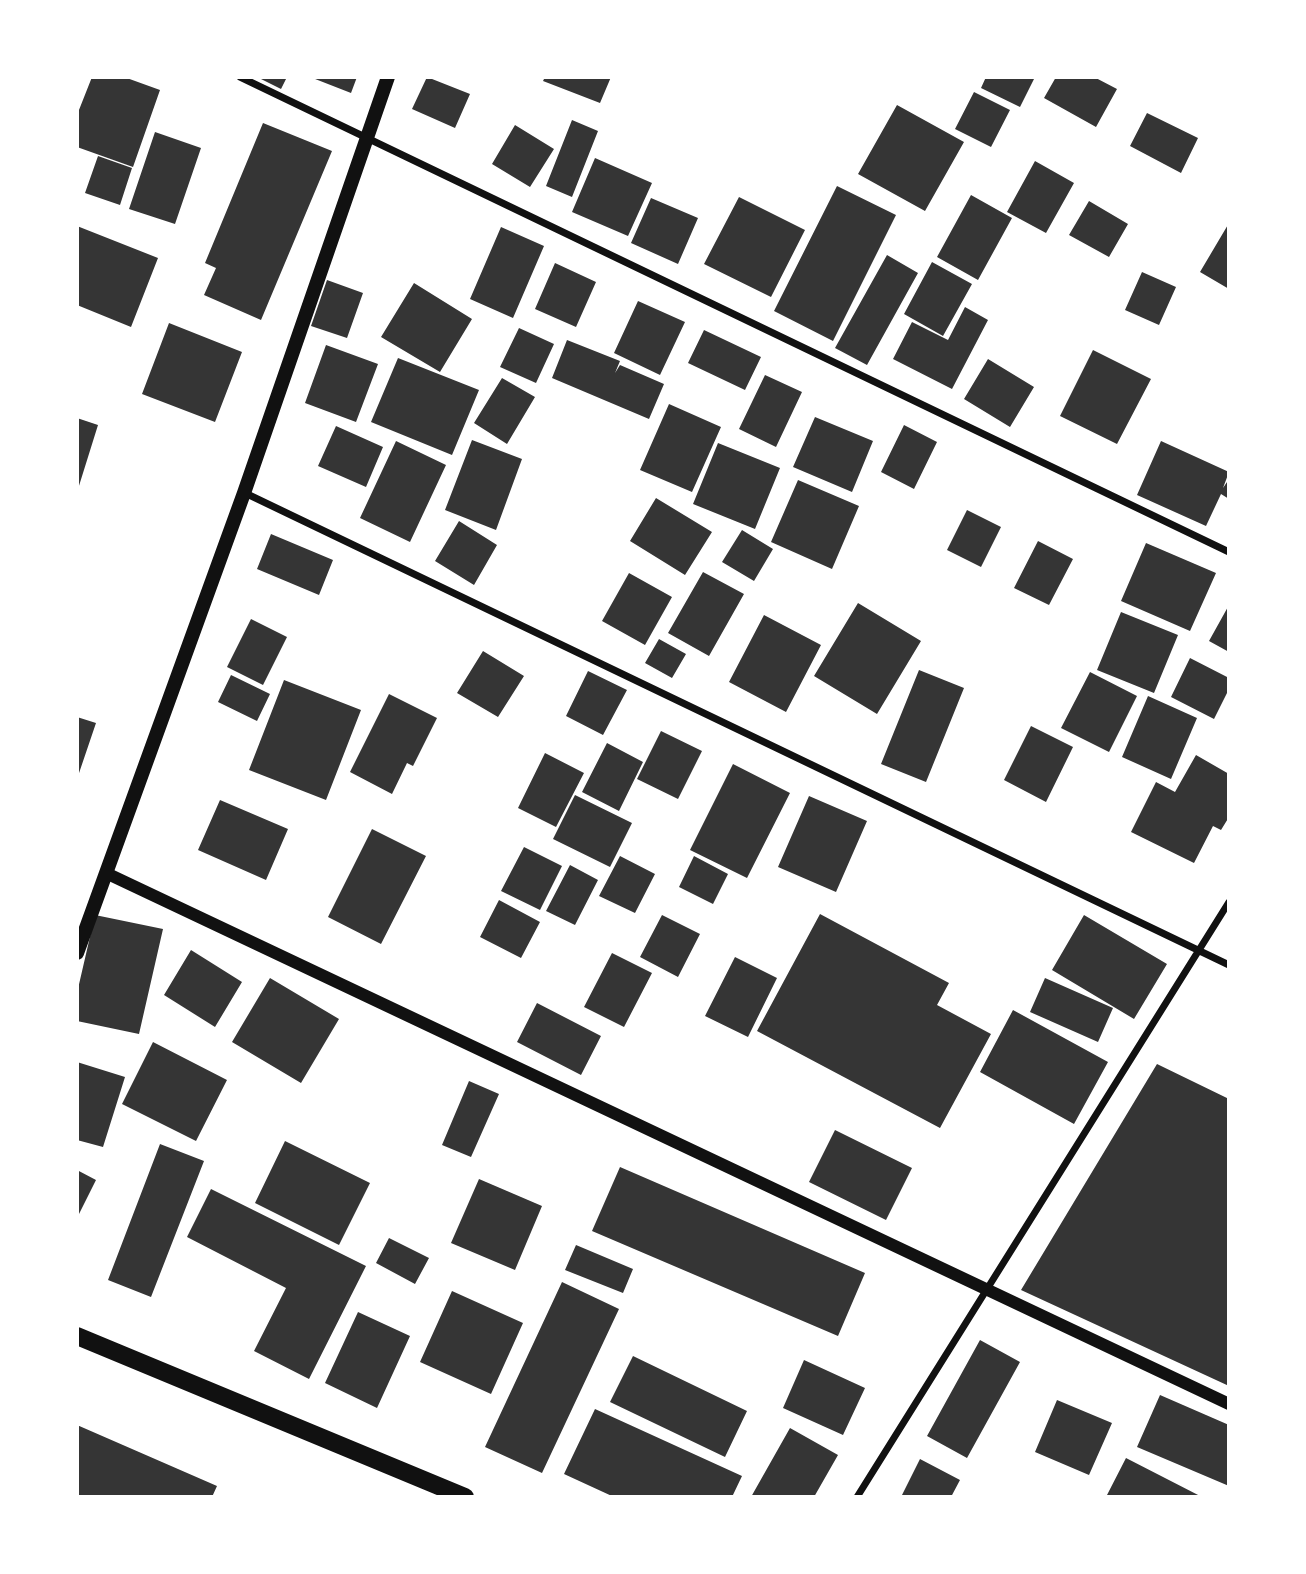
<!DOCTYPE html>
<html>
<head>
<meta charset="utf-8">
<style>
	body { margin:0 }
	#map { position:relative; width:1306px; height:1574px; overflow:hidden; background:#fff; font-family:Poppins,sans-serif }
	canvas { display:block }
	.frame { position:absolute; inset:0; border:79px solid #fff; pointer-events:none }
</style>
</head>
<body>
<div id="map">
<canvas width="1306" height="1574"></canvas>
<div class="frame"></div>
</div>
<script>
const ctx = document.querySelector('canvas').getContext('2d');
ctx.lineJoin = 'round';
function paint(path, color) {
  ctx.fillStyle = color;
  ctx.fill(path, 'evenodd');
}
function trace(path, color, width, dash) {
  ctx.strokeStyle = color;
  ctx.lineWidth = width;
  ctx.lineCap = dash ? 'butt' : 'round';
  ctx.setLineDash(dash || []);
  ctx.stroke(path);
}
const building = new Path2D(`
	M92,77H124L160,90L133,167L77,147V115Z
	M257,77H287L281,89Z
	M310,77H357L351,93Z
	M427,77L470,94L455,128L412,109Z
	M545,77H611L600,103L543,81Z
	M986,77H1035L1020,107L981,88Z
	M1056,77H1094L1117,89L1096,127L1044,98Z
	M974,92L1010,110L991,147L955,129Z
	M897,105L964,142L925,211L858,174Z
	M1147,113L1198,138L1181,173L1130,146Z
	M572,120L598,131L572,197L546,186Z
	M263,123L332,151L261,320L204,295L216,268L205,263Z
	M515,125L554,149L530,187L492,164Z
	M155,132L201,148L175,224L129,209Z
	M98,156L132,168L120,205L85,193Z
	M595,158L652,183L628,236L572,212Z
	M1035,161L1074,183L1046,233L1007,212Z
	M837,186L896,215L833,341L774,311Z
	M971,195L1012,218L978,280L937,257Z
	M739,197L805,230L771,297L704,264Z
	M651,198L698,218L678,264L631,243Z
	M1089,201L1128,224L1109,257L1069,235Z
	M1229,223V289L1200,272Z
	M77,226L158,258L131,327L77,305Z
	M501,227L544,246L513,318L470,299Z
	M887,255L918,273L867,365L835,348Z
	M932,262L972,284L943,336L904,314Z
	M555,263L596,282L576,327L535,309Z
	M1142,272L1176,287L1159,325L1125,310Z
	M327,280L363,293L347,338L311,326Z
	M414,283L472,319L440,372L381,337Z
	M638,301L685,322L660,375L614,353Z
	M965,307L988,320L952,389L893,359L912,322L948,340Z
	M169,323L242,352L215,422L142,394Z
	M519,328L554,344L536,383L500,367Z
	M704,330L761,357L745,390L688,363Z
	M567,340L620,361L615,373L620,365L664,384L649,419L552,378Z
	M326,345L378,364L356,422L305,403Z
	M1093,350L1151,379L1117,444L1060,416Z
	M398,358L479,390L452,455L371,422Z
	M988,359L1034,387L1010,427L964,399Z
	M765,375L802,392L776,447L739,429Z
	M502,378L535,397L507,444L474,423Z
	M669,404L721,427L692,492L640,470Z
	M815,417L873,441L852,492L793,467Z
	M77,418L98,425L78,489H77Z
	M904,425L937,442L914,489L881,472Z
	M336,426L383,447L366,487L318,466Z
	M472,440L522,459L496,530L445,510Z
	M396,441L446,465L410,542L360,518Z
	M1161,441L1229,472L1223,488L1229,479V499L1221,494L1206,526L1137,495Z
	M718,443L780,468L755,529L693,504Z
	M798,480L859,506L832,569L771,542Z
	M656,498L712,532L685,575L630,541Z
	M967,510L1001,527L981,567L947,550Z
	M459,521L497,545L474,585L435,561Z
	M742,530L773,549L754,581L722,562Z
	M271,534L333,560L319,595L257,569Z
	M1038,541L1073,559L1049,605L1014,588Z
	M1146,543L1216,573L1190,631L1121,601Z
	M703,572L744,594L709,656L668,633Z
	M629,573L672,597L645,645L602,621Z
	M858,603L921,641L877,714L814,676Z
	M1229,605V652L1209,641Z
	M1121,612L1178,635L1154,693L1097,670Z
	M764,615L821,645L786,712L729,682Z
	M251,619L287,637L263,685L227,667Z
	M659,639L686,654L672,678L645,663Z
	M483,651L524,676L498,717L457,693Z
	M1190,658L1229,678V689L1214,719L1171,697Z
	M919,670L964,688L926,782L881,764Z
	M588,671L627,690L603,735L566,716Z
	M1090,672L1137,696L1109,752L1061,728Z
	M231,675L270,694L257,721L218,702Z
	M284,680L361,710L326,800L249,770Z
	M389,694L437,718L413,766L407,763L392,794L350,772Z
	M1148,696L1197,718L1171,779L1122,757Z
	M77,717L96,723L77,779Z
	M1031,726L1073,747L1046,802L1004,780Z
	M661,731L702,751L678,799L637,779Z
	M607,743L643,762L619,811L582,792Z
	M545,753L584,773L556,827L518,808Z
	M1196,755L1229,774V817L1221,830L1213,826L1194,863L1131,832L1156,782L1175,792Z
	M733,764L790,793L747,878L690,850Z
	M575,795L632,823L610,867L553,839Z
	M809,796L867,821L836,892L778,867Z
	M220,800L288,829L266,880L198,850Z
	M372,829L426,856L381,944L328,917Z
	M524,847L562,866L540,910L501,891Z
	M620,856L655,874L635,913L599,896Z
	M694,856L728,874L713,904L679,887Z
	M570,865L598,880L575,925L546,911Z
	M499,900L540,922L521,958L480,937Z
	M820,914L949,983L937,1005L991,1034L940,1128L757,1031Z
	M95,915L163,929L139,1034L77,1021V993Z
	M662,915L700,934L678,977L640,957Z
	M1084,915L1167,964L1134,1019L1052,970Z
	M191,950L242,982L215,1027L164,995Z
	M612,953L652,973L624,1027L584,1007Z
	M735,957L777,978L748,1037L705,1016Z
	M270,978L339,1019L301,1083L232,1042Z
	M1045,978L1113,1008L1098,1042L1030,1012Z
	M537,1003L601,1036L581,1075L517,1042Z
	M1013,1010L1108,1062L1074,1124L980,1072Z
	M153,1042L227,1080L196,1141L122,1104Z
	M77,1062L125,1077L103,1147L77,1140Z
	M1157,1064L1229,1099V1386L1021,1290Z
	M469,1081L499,1094L471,1157L442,1145Z
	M835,1130L912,1168L886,1220L809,1182Z
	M285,1141L370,1183L339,1245L255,1203Z
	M160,1144L204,1161L151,1297L108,1280Z
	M620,1167L865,1273L838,1336L592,1231Z
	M77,1170L96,1180L77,1218Z
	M479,1179L542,1206L515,1270L451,1243Z
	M211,1189L366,1266L309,1379L254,1351L286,1288L187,1237Z
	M389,1238L429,1258L415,1284L376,1263Z
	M576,1245L633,1269L623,1293L565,1270Z
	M562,1282L619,1309L542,1473L485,1447Z
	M452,1291L523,1323L491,1394L420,1362Z
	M358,1312L410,1336L377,1408L325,1383Z
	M980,1340L1020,1362L967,1458L927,1436Z
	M633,1356L747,1411L725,1457L610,1402Z
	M804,1360L865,1388L843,1435L783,1408Z
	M1160,1395L1229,1425V1486L1137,1447Z
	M1057,1400L1112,1423L1089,1475L1035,1452Z
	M595,1409L742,1476L732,1497H614L564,1474Z
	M77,1425L217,1486L212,1497H77Z
	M790,1428L838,1455L814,1497H751Z
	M1126,1458L1202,1497L1107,1495Z
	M920,1459L960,1480L951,1497H901Z`);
const minor = new Path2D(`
	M240,77L1229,552
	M245,493L1229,965
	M857,1497L1229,902`);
const tertiary = new Path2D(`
	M106,873L1229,1404`);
const secondary = new Path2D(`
	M77,953L244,493L388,77`);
const primary = new Path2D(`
	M77,1336L465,1497`);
paint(building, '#353535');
trace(minor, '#111', 7);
trace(tertiary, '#111', 12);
trace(secondary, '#111', 14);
trace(primary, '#111', 18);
</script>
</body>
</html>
